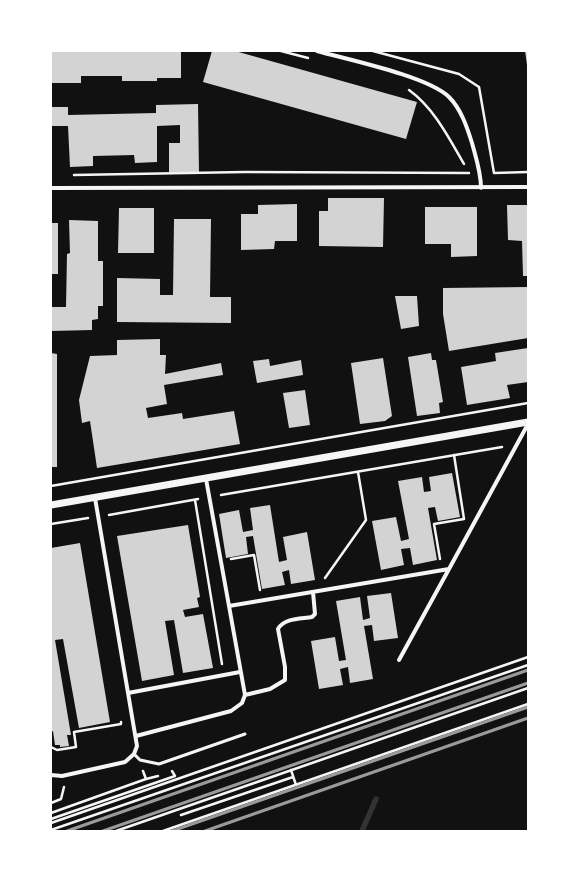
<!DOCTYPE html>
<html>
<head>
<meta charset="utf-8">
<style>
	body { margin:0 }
	#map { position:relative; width:579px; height:882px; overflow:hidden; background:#111; font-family:"PT Sans Narrow",sans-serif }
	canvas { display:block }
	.frame { position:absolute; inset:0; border:52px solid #fff; pointer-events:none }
</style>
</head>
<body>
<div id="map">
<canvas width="579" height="882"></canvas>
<div class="frame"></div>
</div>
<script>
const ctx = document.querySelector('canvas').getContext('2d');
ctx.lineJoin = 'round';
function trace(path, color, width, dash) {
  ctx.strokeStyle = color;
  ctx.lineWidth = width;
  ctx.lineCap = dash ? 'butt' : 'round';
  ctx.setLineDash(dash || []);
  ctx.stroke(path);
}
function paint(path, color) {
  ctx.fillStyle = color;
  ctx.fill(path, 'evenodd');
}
const stream = new Path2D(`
	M362,831L376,799`);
const building = new Path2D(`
	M51,51H181V78H157V81H122V76H81V83H51Z
	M212,51H235L417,102L406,139L203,82Z
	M525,51H528V65H527Z
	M198,104L199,173H169V143H180V125L157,126V162L135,163L134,155L93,156V166L70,167L68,126H51V107H68V115L156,113V105Z
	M328,198H384L383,247L319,246V211H328Z
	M297,204V241H275L274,249L241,250V214H258V205Z
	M507,205H528V276H523L522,241L508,240Z
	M425,207H477V256L451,257V244H425Z
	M119,208H154V253H118Z
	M174,219H211L210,297H231V323L117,322V278L160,279V295H173Z
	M69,220L98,221V261H103V306H98V319L92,320V330L51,331V307H66L67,254L70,253Z
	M51,223H58V274H51Z
	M528,287V338L449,351L443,314V288Z
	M395,296H417L419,326L401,329Z
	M160,339V355H166L165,374L221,363L223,375L164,385L167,404L146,408L148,418L182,413L183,419L234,411L240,444L97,468L90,421L82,423L79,400L90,356L117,355V340Z
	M528,348V382L507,385L510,398L467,405L461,367L496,361L495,353Z
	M51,353L57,354V467H51Z
	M431,353L432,360H436L443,402L439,403L440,413L417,416L408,357Z
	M383,358L392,416L385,421L360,424L351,363Z
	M269,359L270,366L301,360L303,375L257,383L253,361Z
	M305,390L310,425L289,428L283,393Z
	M452,473L460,517L438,521L435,507L428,508L437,560L413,565L410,548L401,549L404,565L381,570L372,521L396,517L401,541L409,539L398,481L422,477L424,492L431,491L429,477Z
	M270,505L279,562L287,560L283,537L307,532L315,580L291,584L289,570L282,572L285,585L262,589L253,536L246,537L248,554L226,558L219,514L239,510L243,532L253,530L250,508Z
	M188,525L200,597L197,598L199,607L183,610L185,617L203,614L213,668L183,673L174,620L165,621L174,675L142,681L117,536Z
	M80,543L110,722L79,728L63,639L55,640L71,735H67L69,746L60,747V745H55L53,731L51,732V548Z
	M391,593L398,638L374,641L372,625L364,626L373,679L350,683L348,667L340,669L343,685L319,689L311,641L335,637L339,661L346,660L336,601L360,597L363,620L370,618L367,596Z`);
const path = new Path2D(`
	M281,51L308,58
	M373,51L459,74L479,87L494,173L528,172
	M409,90C434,108 449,138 464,164
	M74,175L245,172L469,173
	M51,486L528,403
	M221,495L502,447
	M195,500L222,664
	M109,515L198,499
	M51,524L88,518
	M231,559L254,555L260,590
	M440,559L434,524L464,519L454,455
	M325,578L366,520L358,472
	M51,747L57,750L76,747L74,732L121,724V722
	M291,770L296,785
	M143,771L146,779L158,776
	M51,803L61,799L64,787
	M51,813L146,779
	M181,815L293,777
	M51,819L175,776L172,771
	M51,823L528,657
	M51,830L528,665
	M116,831L528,688
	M163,831L528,704`);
const service = new Path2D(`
	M134,754L140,760L159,764L245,734`);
const minor = new Path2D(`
	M317,51C349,60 427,76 449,97C461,109 467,127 472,143C476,158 481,172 481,188
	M51,188L528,187
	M206,479L229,606L449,569L528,424
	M399,660L449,569
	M128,693L240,672
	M245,695L270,689L285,680V667L278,629C284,618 301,619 312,617L315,614L313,592
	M136,736L231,711L242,703L245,695L229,606
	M51,775L62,776L125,762L134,754L137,746L95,498`);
const tertiary = new Path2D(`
	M51,505L528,422`);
const rail = new Path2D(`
	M67,831L528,670
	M103,831L528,683
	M172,831L528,707
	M205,831L528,718`);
trace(stream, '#333', 5.5);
paint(building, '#d3d3d3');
trace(path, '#f5f5f5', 2.5);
trace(service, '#f5f5f5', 3);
trace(minor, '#f5f5f5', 4);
trace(tertiary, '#f5f5f5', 7);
trace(rail, '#9a9a9a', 3);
</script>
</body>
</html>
